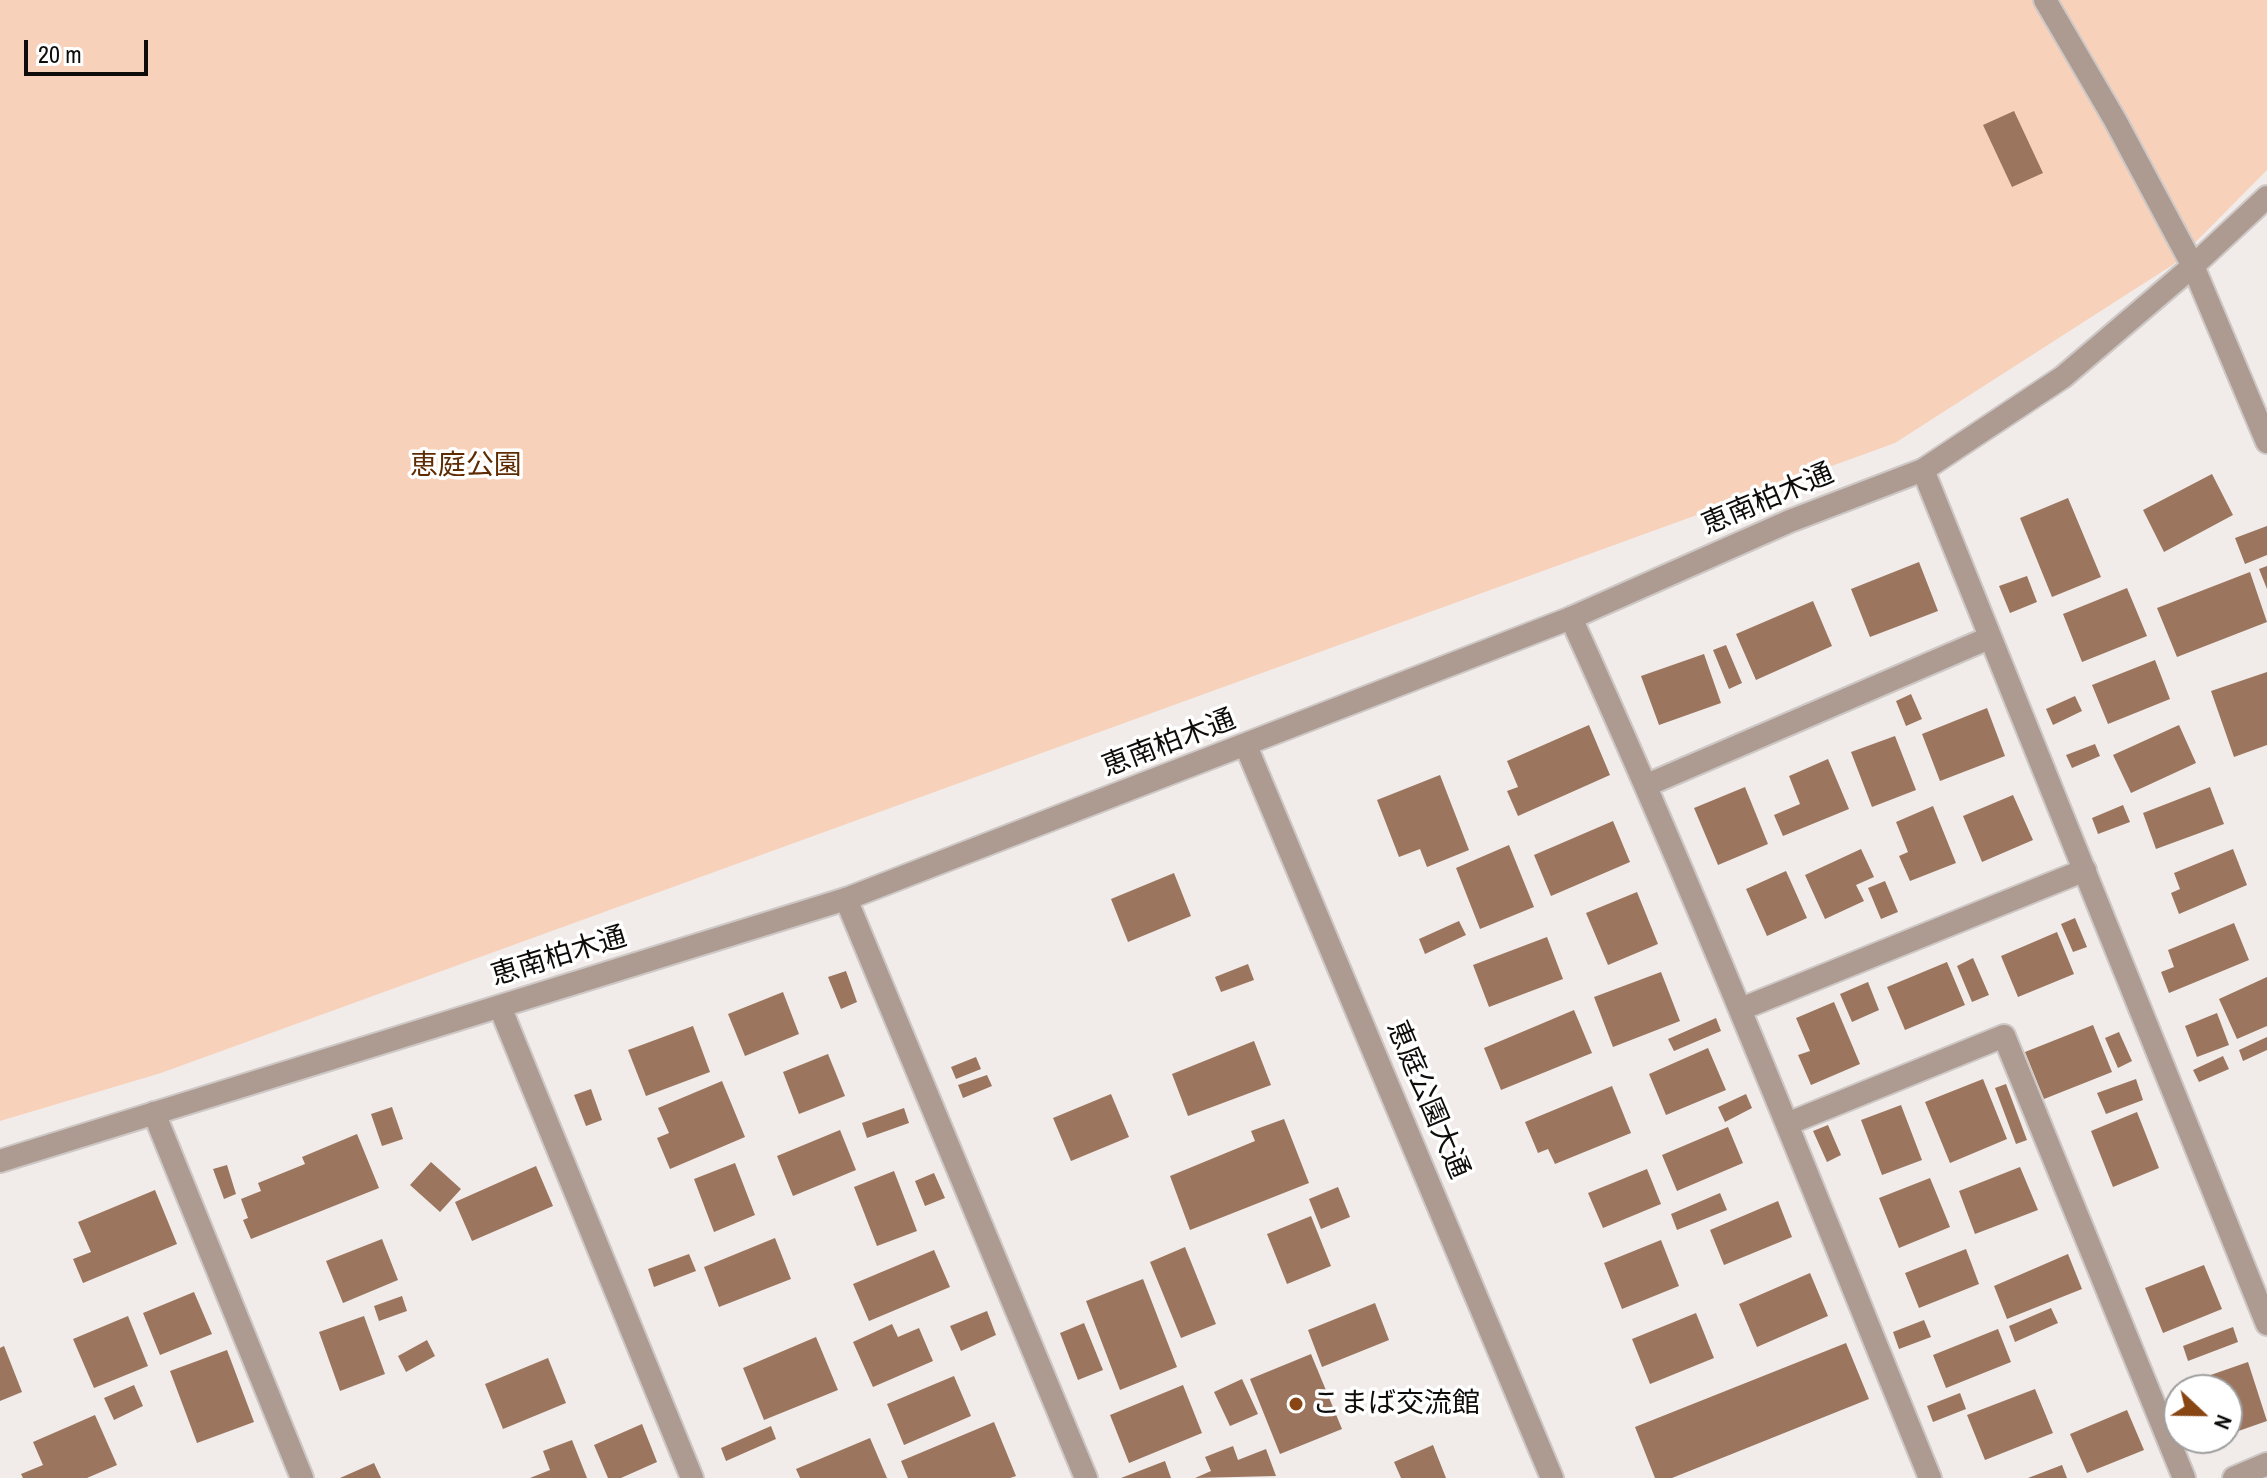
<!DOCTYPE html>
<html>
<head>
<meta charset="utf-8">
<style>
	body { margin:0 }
	#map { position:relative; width:2267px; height:1478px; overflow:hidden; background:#f1ece9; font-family:"Archivo Narrow",sans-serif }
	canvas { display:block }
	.north { position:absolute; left:2163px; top:1374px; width:80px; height:80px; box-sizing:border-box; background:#fff; border:2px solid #9f9e9e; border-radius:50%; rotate:112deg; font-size:22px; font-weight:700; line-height:32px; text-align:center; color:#0e0d0c }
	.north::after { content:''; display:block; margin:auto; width:28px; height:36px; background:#894615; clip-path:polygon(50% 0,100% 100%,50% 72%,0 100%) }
	.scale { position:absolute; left:24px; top:40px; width:124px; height:36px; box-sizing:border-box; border:4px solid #0e0d0c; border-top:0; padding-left:10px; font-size:24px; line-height:28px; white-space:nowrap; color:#0e0d0c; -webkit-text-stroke:6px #fff; paint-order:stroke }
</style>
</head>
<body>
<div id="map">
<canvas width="2267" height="1478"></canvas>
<div class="north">N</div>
<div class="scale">20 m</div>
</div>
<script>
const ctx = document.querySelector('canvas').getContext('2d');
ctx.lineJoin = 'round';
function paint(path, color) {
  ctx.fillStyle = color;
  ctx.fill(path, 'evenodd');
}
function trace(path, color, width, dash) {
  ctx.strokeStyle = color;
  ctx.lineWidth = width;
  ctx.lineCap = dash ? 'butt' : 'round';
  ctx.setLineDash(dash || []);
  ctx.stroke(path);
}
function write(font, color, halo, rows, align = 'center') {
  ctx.font = font + ' "Archivo Narrow","Noto Sans JP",sans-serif';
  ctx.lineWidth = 7;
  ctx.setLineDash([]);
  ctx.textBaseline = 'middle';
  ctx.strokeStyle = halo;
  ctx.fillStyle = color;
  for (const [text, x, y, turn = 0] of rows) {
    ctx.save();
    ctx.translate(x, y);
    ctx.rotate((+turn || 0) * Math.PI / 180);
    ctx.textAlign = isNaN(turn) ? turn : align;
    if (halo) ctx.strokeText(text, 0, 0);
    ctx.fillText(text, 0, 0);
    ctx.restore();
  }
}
const green = new Path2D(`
	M0,0H2267V170L2174,264L1895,443L161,1073L0,1121Z`);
const building = new Path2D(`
	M2014,111L2043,173L2012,187L1983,125Z
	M2212,474L2233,515L2164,552L2143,510Z
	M2068,498L2101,577L2052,597L2020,518Z
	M2267,526V555L2245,564L2235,538Z
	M1919,562L1938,611L1870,637L1851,589Z
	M2267,566V589L2259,569Z
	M2250,572L2267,622L2177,657L2157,608Z
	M2027,576L2037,602L2010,613L1999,586Z
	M2127,588L2147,636L2082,662L2063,614Z
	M1813,601L1832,646L1756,680L1736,634Z
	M1726,645L1742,683L1729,689L1713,650Z
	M1704,654L1721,703L1659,725L1641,676Z
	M2155,660L2170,699L2108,724L2092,685Z
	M2267,672V745L2234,757L2211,691Z
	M1911,694L1922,719L1906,726L1896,701Z
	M2075,696L2082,711L2053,725L2046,709Z
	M1987,708L2005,756L1940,781L1922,734Z
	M1589,725L1610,775L1518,816L1507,791L1518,787L1507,761Z
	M2179,725L2196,763L2131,793L2113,755Z
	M1895,736L1916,790L1872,807L1851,752Z
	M2095,744L2100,756L2072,768L2066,755Z
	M1828,759L1849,809L1783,836L1774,815L1800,804L1789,776Z
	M1440,775L1469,850L1427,867L1420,849L1399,857L1377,800Z
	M1745,787L1768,844L1718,865L1694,808Z
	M2210,787L2224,824L2156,849L2143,813Z
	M2013,795L2033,840L1982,862L1963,816Z
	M2123,805L2130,822L2098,834L2092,818Z
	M1933,806L1956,863L1910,881L1899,856L1908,852L1896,822Z
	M1613,821L1630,862L1551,896L1534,855Z
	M1509,845L1534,907L1480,929L1456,868Z
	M1861,849L1874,877L1856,885L1864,901L1825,919L1805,875Z
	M2233,849L2247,885L2179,914L2171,893L2180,889L2174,873Z
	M1786,871L1807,918L1767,936L1746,889Z
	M1174,873L1191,916L1128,942L1111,899Z
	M1885,881L1898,912L1881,919L1868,888Z
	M1637,892L1658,944L1608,965L1586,913Z
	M2075,918L2087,947L2073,952L2061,924Z
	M1459,921L1466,935L1425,954L1419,939Z
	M2234,923L2249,960L2169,993L2161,972L2174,967L2168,950Z
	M2057,932L2074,974L2018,997L2001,956Z
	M1547,937L1563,979L1489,1007L1473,965Z
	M1973,958L1989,995L1972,1002L1957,966Z
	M1947,962L1965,1005L1905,1030L1887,987Z
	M1248,964L1254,980L1221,992L1215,977Z
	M846,971L857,1002L841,1009L828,977Z
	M1661,972L1680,1021L1613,1047L1594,997Z
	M2267,977V1026L2237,1039L2219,999Z
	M1868,982L1879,1010L1852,1022L1840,994Z
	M783,992L799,1034L745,1056L728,1014Z
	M1834,1002L1860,1064L1811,1085L1798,1055L1810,1051L1796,1018Z
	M1574,1010L1592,1053L1501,1090L1484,1048Z
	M2217,1013L2229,1045L2197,1057L2185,1026Z
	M1716,1018L1721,1031L1674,1051L1668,1039Z
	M2093,1025L2112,1072L2044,1099L2025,1052Z
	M693,1026L710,1072L646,1096L628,1050Z
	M2119,1032L2132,1061L2118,1068L2105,1038Z
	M2267,1037V1050L2243,1061L2239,1050Z
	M1254,1041L1271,1085L1188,1116L1172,1074Z
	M1708,1048L1726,1090L1666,1115L1649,1074Z
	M828,1054L845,1096L799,1114L783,1072Z
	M2223,1056L2229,1069L2199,1082L2193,1070Z
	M976,1057L981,1069L956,1079L951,1067Z
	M987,1075L992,1086L963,1098L958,1085Z
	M1983,1079L2007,1139L1950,1163L1925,1102Z
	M2136,1079L2143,1100L2106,1114L2097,1093Z
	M722,1081L745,1137L670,1169L657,1138L669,1133L658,1108Z
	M2006,1084L2027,1140L2016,1144L1995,1088Z
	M1612,1086L1631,1133L1555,1164L1548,1149L1538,1153L1525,1122Z
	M591,1089L602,1120L586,1126L574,1095Z
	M1111,1094L1129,1137L1071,1161L1053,1118Z
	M1746,1094L1752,1108L1725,1122L1718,1107Z
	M1901,1105L1922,1160L1882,1175L1861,1120Z
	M392,1107L403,1139L382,1146L371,1114Z
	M904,1108L909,1123L867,1138L862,1123Z
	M2137,1112L2159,1168L2113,1187L2091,1131Z
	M1284,1119L1309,1183L1190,1230L1170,1176L1255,1141L1251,1131Z
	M1828,1125L1841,1155L1827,1162L1813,1131Z
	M1728,1127L1743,1163L1677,1191L1662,1155Z
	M840,1130L856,1170L793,1196L777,1156Z
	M357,1134L379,1188L251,1239L243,1220L248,1218L241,1199L261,1191L258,1183L305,1164L302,1157Z
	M431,1162L461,1189L440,1212L410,1185Z
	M735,1163L755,1215L714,1232L694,1179Z
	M227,1165L236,1194L224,1199L213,1169Z
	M536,1166L553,1206L472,1241L455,1202Z
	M2020,1167L2038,1210L1975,1234L1959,1191Z
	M1647,1169L1661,1204L1603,1228L1588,1193Z
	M894,1171L917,1231L877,1246L854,1187Z
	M934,1173L945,1198L925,1206L915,1181Z
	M1930,1178L1950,1227L1899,1248L1879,1198Z
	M1338,1187L1350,1217L1321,1229L1309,1199Z
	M155,1190L177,1244L83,1283L73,1259L91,1252L78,1222Z
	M1720,1193L1727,1210L1677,1230L1671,1214Z
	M1778,1201L1792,1237L1724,1265L1710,1230Z
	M1311,1216L1331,1266L1287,1284L1267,1234Z
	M775,1238L791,1279L719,1307L704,1267Z
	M382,1239L398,1280L343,1303L326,1261Z
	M1661,1240L1679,1286L1622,1309L1604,1263Z
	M1185,1247L1216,1324L1181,1338L1150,1262Z
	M1966,1249L1979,1284L1919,1308L1905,1273Z
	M934,1250L950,1287L869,1321L853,1284Z
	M689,1254L696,1271L654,1287L648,1269Z
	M2068,1254L2082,1289L2007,1319L1994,1286Z
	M2204,1265L2222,1309L2163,1333L2145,1288Z
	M1810,1273L1828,1316L1757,1347L1739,1304Z
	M1143,1279L1177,1367L1120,1390L1086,1301Z
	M194,1292L212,1334L160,1355L143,1313Z
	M402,1296L407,1311L379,1321L374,1306Z
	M1375,1303L1389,1340L1322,1367L1308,1330Z
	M2051,1308L2058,1323L2015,1342L2009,1326Z
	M987,1311L996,1335L961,1351L950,1326Z
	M1696,1313L1714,1358L1650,1384L1632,1339Z
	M128,1316L148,1366L94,1388L73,1339Z
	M364,1316L385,1374L340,1391L319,1332Z
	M1924,1320L1931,1337L1899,1349L1893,1332Z
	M1084,1323L1103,1370L1078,1380L1060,1333Z
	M892,1324L898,1337L919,1328L933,1361L873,1387L853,1342Z
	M2233,1327L2238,1342L2188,1361L2183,1346Z
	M1998,1329L2011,1362L1946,1388L1933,1355Z
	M816,1337L838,1390L764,1420L743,1368Z
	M427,1340L435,1356L406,1372L398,1356Z
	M1846,1343L1869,1399L1672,1478H1655L1635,1427Z
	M4,1346L22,1392L0,1401V1348Z
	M227,1350L254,1422L197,1443L170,1371Z
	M1311,1354L1342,1429L1280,1454L1250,1379Z
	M548,1358L566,1403L503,1429L485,1384Z
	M2248,1362L2267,1421L2227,1435V1390H2206L2202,1378Z
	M954,1376L971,1416L904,1445L887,1404Z
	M1242,1379L1258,1414L1230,1426L1214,1392Z
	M134,1385L143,1406L114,1420L104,1398Z
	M1183,1385L1202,1433L1129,1463L1110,1415Z
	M2035,1389L2053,1433L1985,1460L1967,1415Z
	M1960,1393L1966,1409L1933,1422L1927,1406Z
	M2127,1410L2144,1450L2087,1473L2070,1434Z
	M95,1415L117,1465L87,1478H23L21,1474L43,1465L33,1442Z
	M994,1422L1016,1476L1010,1478H908L901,1461Z
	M642,1424L657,1462L621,1478H608L594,1445Z
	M771,1426L776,1439L726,1461L721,1448Z
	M870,1438L887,1478H800L796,1469Z
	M572,1440L587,1478H530L550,1470L543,1451Z
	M1433,1445L1446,1478H1401L1394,1462Z
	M1233,1446L1238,1460L1266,1449L1276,1476L1195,1478L1211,1471L1205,1457Z
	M1165,1461L1171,1478H1121Z
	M374,1463L381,1478H340Z
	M2062,1465L2067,1478H2028Z`);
const minor = new Path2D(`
	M1923,470L2267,1324
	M1571,618C1700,901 1813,1190 1930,1478
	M1647,785L1989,638
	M846,899L1086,1478
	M500,1007L692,1478
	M1741,1009L2085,870
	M154,1113L302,1478
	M1787,1124L2004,1036L2184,1478`);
const tertiary = new Path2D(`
	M2045,0L2115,120L2193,266L2267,442
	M1246,746L1552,1478
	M0,1161L846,899L1571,618L1790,521L1923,470L2063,377L2193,266L2267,197
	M2234,1478L2267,1464`);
const markers = [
	[1296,1404,8,"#894615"]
];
const parkNames = [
	["恵庭公園",466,466]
];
const streetNames = [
	["恵南柏木通",1768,500,-23],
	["恵南柏木通",1169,744,-21],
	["恵南柏木通",559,957,-17],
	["恵庭公園大通",1427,1100,67]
];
const poiNames = [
	["こまば交流館",1312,1404]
];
paint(green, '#f8d1ba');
paint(building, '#9b755e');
trace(minor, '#cdc8c6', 26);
trace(tertiary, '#cdc8c6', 26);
trace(minor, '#ad9a90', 22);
trace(tertiary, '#ad9a90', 22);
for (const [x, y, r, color] of markers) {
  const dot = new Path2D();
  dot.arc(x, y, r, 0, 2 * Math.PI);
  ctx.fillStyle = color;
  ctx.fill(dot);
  trace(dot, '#fff', 3);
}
write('28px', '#5e2b02', '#fff', parkNames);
write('28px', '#0e0d0c', '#fff', streetNames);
write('28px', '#0e0d0c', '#fff', poiNames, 'left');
</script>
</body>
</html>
